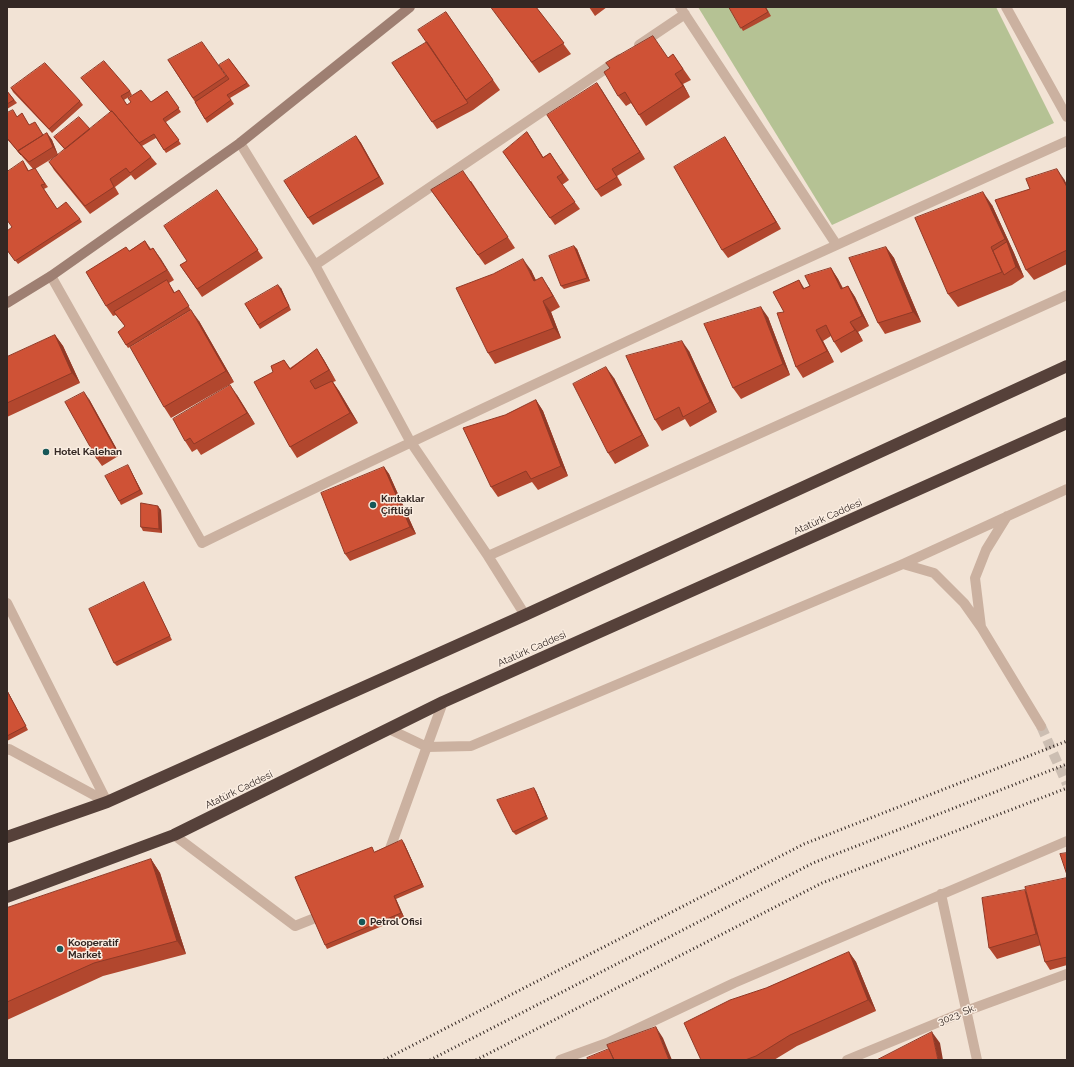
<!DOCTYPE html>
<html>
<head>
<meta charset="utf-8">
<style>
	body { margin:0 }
	#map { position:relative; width:1074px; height:1067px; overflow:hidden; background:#f2e3d5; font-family:Raleway,sans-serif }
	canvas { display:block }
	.frame { position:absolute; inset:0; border:8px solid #342824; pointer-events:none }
</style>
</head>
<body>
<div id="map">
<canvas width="1074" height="1067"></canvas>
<div class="frame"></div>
</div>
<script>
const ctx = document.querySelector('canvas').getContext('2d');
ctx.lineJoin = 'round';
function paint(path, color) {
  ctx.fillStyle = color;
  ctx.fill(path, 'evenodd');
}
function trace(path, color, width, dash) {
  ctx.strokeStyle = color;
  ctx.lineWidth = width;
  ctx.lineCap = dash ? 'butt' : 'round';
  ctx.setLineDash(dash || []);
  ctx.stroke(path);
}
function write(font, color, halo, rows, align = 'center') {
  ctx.font = font + ' Raleway,sans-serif';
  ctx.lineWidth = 3;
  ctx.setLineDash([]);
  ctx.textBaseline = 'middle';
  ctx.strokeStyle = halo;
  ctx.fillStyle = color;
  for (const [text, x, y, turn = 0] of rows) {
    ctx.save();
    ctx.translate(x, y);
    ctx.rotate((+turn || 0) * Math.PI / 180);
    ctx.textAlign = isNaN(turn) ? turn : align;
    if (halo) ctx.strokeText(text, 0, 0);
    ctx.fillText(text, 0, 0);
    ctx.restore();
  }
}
const green = new Path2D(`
	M698,7H996L1054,123L832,225Z`);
const streetTunnel = new Path2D(`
	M1041,726L1067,784`);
const lane = new Path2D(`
	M7,750L9,749L107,802
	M174,835L295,926L325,914
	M387,857L443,702`);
const street = new Path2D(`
	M680,7L836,244
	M1006,7L1067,117
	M639,45L685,14
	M240,143L315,265L410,441L488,556L525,615
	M315,265L620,59
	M51,276L202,543C488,403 777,271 1067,141
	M488,556L1067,295
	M903,564L934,573L964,603L981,627L975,578L986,550L1007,516
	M7,603L107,802
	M981,627L1041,726
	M389,729L427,747L471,746L903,564L1067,489
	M941,894L977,1060
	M560,1060L607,1043L734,983L1067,841
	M847,1060L966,1011L1067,974`);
const secondary = new Path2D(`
	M7,303L51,276L240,143L410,7`);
const highway = new Path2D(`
	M7,837L107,802L525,615L1067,366
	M7,897L174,835L443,702L1067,423`);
const rail = new Path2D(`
	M384,1060L804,844L1067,741
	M430,1060L813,863L1067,764
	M476,1060L822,883L1067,788`);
const wall = new Path2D(`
	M491,7H536L571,54L539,73Z
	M589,7H607L595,16Z
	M729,7H766L771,16L743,31Z
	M446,12L500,90L473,110L437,129L392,63L427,42Z
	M673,54L691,80L683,84L690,97L646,126L639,115L631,103L626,106L618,96Z
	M229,59L250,86L230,98L234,104L207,123L195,102L168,60L226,76Z
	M81,78L130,91L132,95L124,100L127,105L131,102L128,98L151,102L167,91L181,112L166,122L181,144L166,153L156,138L142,146L157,164L135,180L131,175L115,187L119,194L90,214L54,170L49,162L65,150L54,137L90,129L111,112Z
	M597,83L645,159L617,176L622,185L601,197L596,190Z
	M11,88L80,101L83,105L52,133L13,92Z
	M7,91L17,103L7,109Z
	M7,113L17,117L22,113L29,125L44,135L47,133L52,140L58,155L35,169L48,187L44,189L57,209L80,219L82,222L18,264L7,250L12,227L23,161L29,171L33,169L7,139Z
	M527,132L543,157L550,153L569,180L562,185L580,209L555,225L503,152Z
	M356,136L361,143L384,184L313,225L308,218Z
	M725,137L730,145L781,229L728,258L722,250Z
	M1064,179L1067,185V264L1034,280L1026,270Z
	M471,181L515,248L485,265L431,190Z
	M217,190L263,258L202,297L180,265L187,261Z
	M992,205L1014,253L1024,277L1012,285L958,307L948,294Z
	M145,241L151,249L153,248L174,280L169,283L175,293L179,290L191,310L128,348L126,345L125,326L116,315L113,316L106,306L129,251Z
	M574,246L577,249L590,281L564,289L561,286Z
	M886,247L894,258L921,322L885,334L878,323Z
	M831,268L838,279L843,288L848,286L855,297L869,326L858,332L863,341L841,353L834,342L831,336L823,341L834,362L803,378L796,367L784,312L805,288L810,286Z
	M531,270L536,280L549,288L560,307L551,312L561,338L495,364L488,353Z
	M281,288L291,310L260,329L245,304Z
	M768,317L790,375L741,399L733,388Z
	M199,321L234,382L171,418L164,407Z
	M55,335L63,346L80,383L7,417V357Z
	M317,349L324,360L336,381L333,382L339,391L358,423L297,458L290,447L273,372L284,360L290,368Z
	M689,351L717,412L690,427L685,419L662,431L655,420Z
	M614,378L649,446L615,464L608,453Z
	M237,395L255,424L201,455L197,449L192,452L185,441Z
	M89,399L120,455L102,466L97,459Z
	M536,400L543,411L568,476L538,490L532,482L498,497L491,487L505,415Z
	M384,467L389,474L416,534L350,561L345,554Z
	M130,469L143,494L121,505L119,501Z
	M161,510L162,533L143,531L141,527Z
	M144,582L146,586L172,640L117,666L114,663Z
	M7,690L28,730L7,741Z
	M536,791L548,819L516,835L513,832Z
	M404,843L424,887L396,899L404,917L327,949L325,945L375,852Z
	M151,859L160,873L186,954L103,976L7,1020V908Z
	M1067,878V965L1050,970L1045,962L1041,945L997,959L989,948L1025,890L1027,894Z
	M849,952L856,962L876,1011L797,1046L774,1060H701L766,988Z`);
const shadedWall = new Path2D(`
	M675,74L683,84L690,97L683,86Z
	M597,83L602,90L645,159L640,152Z
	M527,132L532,139L548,165L543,158Z
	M47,133L52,140L58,155L53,147Z
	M356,136L361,143L384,184L379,177Z
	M725,137L730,145L781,229L776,222Z
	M1057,169L1064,179L1067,185V187Z
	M983,192L992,205L1014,253L1024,277L1016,267L1007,243L1005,239Z
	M574,246L577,249L590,281L587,278Z
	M886,247L894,258L921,322L913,312Z
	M153,248L161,259L174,280L167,270Z
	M523,259L531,270L541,292L534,281Z
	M831,268L838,279L848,300L841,289Z
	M542,277L549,288L560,307L553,296Z
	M799,280L806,291L803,289Z
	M278,285L281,288L291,310L289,306Z
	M848,286L855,297L869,326L862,316Z
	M543,301L551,312L561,338L554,328Z
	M761,307L768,317L790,375L783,364Z
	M191,310L199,321L234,382L226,371Z
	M850,322L858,332L863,341L855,330Z
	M816,330L823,341L834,362L827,351Z
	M55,335L63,346L80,383L72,373Z
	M682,341L689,351L717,412L710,402Z
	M317,349L324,360L336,381L329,370Z
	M606,367L614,378L649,446L642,435Z
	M332,381L339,391L358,423L350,413Z
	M230,385L237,395L255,424L247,413Z
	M84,392L89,399L120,455L115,448Z
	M536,400L543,411L568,476L561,466Z
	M128,465L130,469L143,494L140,490Z
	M384,467L389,474L416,534L410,527Z
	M158,506L161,510L162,533L159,529Z
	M7,690L28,730L7,691Z
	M534,788L536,791L548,819L546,816Z
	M402,840L404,843L424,887L422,884Z
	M151,859L160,873L186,954L177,941Z
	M1025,890L1032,901L1044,945L1036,934Z
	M394,896L396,899L404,917L401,913Z
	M849,952L856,962L876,1011L868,1000Z
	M656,1027L663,1038L672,1060H669Z
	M932,1032L940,1043L943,1060H938Z`);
const building = new Path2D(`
	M491,7H536L564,43L532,62Z
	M729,7H765L768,12L741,28Z
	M446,12L493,80L466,100L418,30Z
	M653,36L668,58L673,54L683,69L675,74L683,86L639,115L625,92L618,96L604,72L610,68L606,63Z
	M202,42L226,76L193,98L168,60Z
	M427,42L468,103L432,122L392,63Z
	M229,59L247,83L227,95L231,100L205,119L195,102L229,79L219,65Z
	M104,61L130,91L121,96L127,105L131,102L128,98L141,90L151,102L167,91L179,108L163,119L179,140L164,150L154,134L139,143L112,111L111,112L81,78Z
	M45,63L80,101L49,129L11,88Z
	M597,83L640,152L612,169L617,177L596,190L547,115Z
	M7,91L14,100L7,104Z
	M13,110L17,117L22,113L29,125L35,122L43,135L18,151L21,155L7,138V113Z
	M112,111L151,157L130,173L126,168L110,179L114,187L85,206L49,162Z
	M79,117L90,129L65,149L54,137Z
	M527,132L543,158L550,153L563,173L557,177L575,202L550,218L503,152Z
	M47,133L53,147L29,162L18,151Z
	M356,136L379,177L308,218L284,181Z
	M725,137L776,222L722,250L674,167Z
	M23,161L28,171L35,168L45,184L41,185L57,209L66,202L80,219L15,261L7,250V231L12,227L7,220V172Z
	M1057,169L1067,187V250L1026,270L995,200L1030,189L1026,179Z
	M463,171L508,237L478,255L431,190Z
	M217,190L258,250L197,289L180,265L187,261L164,226Z
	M983,192L1005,239L991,247L1002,272L948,294L915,218Z
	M145,241L150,250L153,248L167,270L106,306L86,272L126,247L129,251Z
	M1007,242L1016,267L1004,275L993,251Z
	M574,246L587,278L561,286L549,256Z
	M886,247L913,312L878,323L849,258Z
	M523,259L534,281L542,277L553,296L543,301L554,328L488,353L456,288L493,274Z
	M831,268L841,289L848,286L862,316L850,322L855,330L834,342L826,325L816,330L827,351L796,367L777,313L784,312L773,292L799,280L803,289L810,286L805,276Z
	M167,280L174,293L179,290L189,306L126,345L118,332L125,326L114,312Z
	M278,285L289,306L258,325L245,304Z
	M761,307L783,364L733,388L704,324Z
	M191,310L226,371L164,407L130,347Z
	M55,335L72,373L7,403V357Z
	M682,341L710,402L683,417L679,407L655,420L626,356Z
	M317,349L329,370L310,381L315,389L332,381L350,413L290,447L254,382L273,372L271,366L284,360L290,369Z
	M606,367L642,435L608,453L573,384Z
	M230,385L247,413L194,444L190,438L185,441L173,419Z
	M84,392L115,448L97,459L65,402Z
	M536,400L561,466L531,479L526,471L491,487L463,428L505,415Z
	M128,465L140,490L119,501L105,476Z
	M384,467L410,527L345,554L321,493Z
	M141,503L158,506L159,529L141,527Z
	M144,582L170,636L114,663L89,609Z
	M7,691L26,726L7,736Z
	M534,788L546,816L513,832L497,800Z
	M402,840L422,884L394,896L401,913L325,945L295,877L372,847L374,852Z
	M1067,853V875L1060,854Z
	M151,859L177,941L94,963L7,1002V908Z
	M1067,878V957L1045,962L1025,887Z
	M1025,890L1036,934L989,948L982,898Z
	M849,952L868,1000L790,1035L756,1056L745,1060H701L684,1023L730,1000L766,988Z
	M656,1027L669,1060H614L607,1045Z
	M932,1032L938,1060H877Z
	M609,1049L614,1060H588L587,1058Z`);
const markers = [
	[46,452,4,"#175758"],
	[373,505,4,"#175758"],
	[362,922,4,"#175758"],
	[60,949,4,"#175758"]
];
const poiNames = [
	["Hotel Kalehan",54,452],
	["Kırıtaklar",381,499],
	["Çiftliği",381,511],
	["Petrol Ofisi",370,922],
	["Kooperatif",68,943],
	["Market",68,955]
];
const streetNames = [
	["Atatürk Caddesi",828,517,-24],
	["Atatürk Caddesi",532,649,-24],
	["Atatürk Caddesi",239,790,-26],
	["3023. Sk.",957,1015,-22]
];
paint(green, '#b5c294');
trace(streetTunnel, '#ccbeb2', 10, [10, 5]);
trace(lane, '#cbb1a0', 10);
trace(street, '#cbb1a0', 10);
trace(secondary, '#9e7f72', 10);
trace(highway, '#56413a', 12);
trace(rail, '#342824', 3, [1, 3]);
paint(wall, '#b2472e');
paint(shadedWall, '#913926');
paint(building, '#cf5236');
trace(building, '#913926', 1);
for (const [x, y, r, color] of markers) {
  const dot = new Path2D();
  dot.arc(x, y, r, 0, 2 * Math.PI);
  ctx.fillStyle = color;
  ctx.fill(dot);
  trace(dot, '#faede1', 1.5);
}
write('bold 10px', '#342824', '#faede1', poiNames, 'left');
write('10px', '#342824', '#faede1', streetNames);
</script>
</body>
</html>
